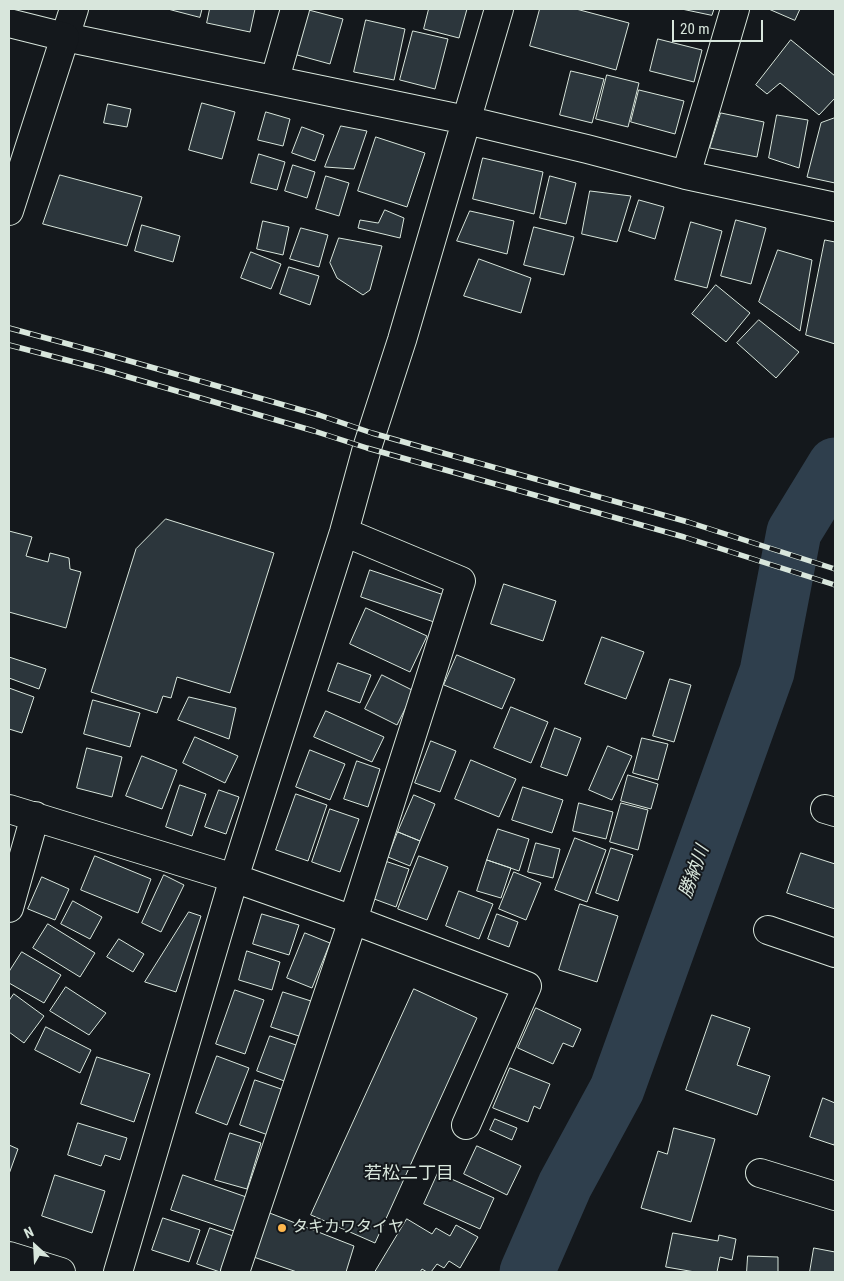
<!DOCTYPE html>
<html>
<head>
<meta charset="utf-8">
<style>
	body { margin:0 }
	#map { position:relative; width:844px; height:1281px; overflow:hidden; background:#14181c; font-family:"Roboto Condensed",sans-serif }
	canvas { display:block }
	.frame { position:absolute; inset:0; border:10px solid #d8e6dc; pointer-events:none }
	.north { position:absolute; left:10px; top:1221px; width:50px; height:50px; -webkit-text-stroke:4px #14181c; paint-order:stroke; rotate:335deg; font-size:14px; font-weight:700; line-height:20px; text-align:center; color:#d8e6dc }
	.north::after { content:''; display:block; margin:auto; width:18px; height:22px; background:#d8e6dc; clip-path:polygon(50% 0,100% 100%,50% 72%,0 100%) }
	.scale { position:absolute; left:672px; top:20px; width:91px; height:22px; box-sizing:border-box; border:2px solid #d8e6dc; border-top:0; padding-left:6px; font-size:15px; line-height:18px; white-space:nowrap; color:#d8e6dc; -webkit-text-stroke:4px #14181c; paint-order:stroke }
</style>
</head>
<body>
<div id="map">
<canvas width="844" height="1281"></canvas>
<div class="frame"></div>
<div class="north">N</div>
<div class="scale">20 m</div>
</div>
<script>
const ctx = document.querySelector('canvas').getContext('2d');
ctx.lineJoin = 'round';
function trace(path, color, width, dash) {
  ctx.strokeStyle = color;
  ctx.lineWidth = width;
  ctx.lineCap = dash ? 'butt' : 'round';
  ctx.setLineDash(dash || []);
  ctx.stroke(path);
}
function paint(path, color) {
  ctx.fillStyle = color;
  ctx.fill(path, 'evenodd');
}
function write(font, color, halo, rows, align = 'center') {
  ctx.font = font + ' "Roboto Condensed","Noto Sans JP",sans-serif';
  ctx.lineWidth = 4;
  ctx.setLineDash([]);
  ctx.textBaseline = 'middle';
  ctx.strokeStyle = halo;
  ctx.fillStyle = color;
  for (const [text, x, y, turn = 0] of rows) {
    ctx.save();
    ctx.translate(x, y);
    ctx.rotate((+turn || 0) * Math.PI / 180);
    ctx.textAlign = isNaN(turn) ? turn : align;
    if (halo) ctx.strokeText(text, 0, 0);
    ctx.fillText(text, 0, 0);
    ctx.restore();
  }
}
const river = new Path2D(`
	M527,1272L565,1185L617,1089L767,672L794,532L835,465`);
const building = new Path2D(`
	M168,9H202L200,17Z
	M210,9H255L250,32L207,23Z
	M305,9L343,19L330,64L279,50Z
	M429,9H467L459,38L424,29Z
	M540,9H576L629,23L616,70L530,46Z
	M682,9H714L712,15Z
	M769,9H800L795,20Z
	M366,20L405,29L394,80L354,72Z
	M413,31L448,39L435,89L400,80Z
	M658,39L702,50L694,82L650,71Z
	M791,40L835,76V98L819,115L780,83L767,94L756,85Z
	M571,71L604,79L592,123L560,115Z
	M607,75L639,83L628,127L596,119Z
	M639,90L684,101L675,134L631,122Z
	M202,103L235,112L222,159L189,150Z
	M108,104L131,109L127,127L104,123Z
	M266,112L290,119L283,146L258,140Z
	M721,113L764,122L757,157L710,148Z
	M777,115L808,120L799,168L769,158Z
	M835,118V183L807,177L821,123Z
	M341,126L367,131L354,169L325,167Z
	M302,127L324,135L315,161L292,153Z
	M376,137L425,153L407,207L358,191Z
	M259,154L285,162L277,190L251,183Z
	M483,158L543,172L534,214L473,199Z
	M293,165L315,172L307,198L285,191Z
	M60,175L142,197L127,246L43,224Z
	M326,176L349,183L339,216L316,209Z
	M550,176L576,183L566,224L540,218Z
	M590,191L631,196L617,242L582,234Z
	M639,200L664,207L655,239L629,231Z
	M385,210L404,218L400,238L358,228L360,220L378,223Z
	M470,211L514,221L507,254L457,241Z
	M736,220L766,228L751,284L721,276Z
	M263,221L289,227L283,255L257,249Z
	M691,222L722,231L707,288L675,280Z
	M142,225L180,236L173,262L135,251Z
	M534,227L574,237L564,275L524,265Z
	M301,228L328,235L319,267L290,259Z
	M339,238L382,246L370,290L363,295L337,278L330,263Z
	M825,240L835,242V344L806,335Z
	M778,250L812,260L800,331L759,302Z
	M251,252L281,264L271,289L241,278Z
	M479,259L531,278L521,313L464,296Z
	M289,267L319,276L310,305L280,294Z
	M716,285L750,313L726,342L692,314Z
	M759,320L799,352L776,378L737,343Z
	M166,519L274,553L230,693L177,677L171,698L163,696L157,713L91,692L136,549Z
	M9,531L32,537L26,556L48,562L50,553L69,558L70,569L81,572L66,628L9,612Z
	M370,570L444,595L434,622L361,597Z
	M504,584L556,601L543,641L491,624Z
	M366,608L427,636L410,672L350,644Z
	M602,637L644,652L626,699L585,684Z
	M457,655L515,679L502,709L444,685Z
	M9,657L46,669L39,689L9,678Z
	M338,663L371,675L360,703L328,691Z
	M382,675L414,691L397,725L365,709Z
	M670,679L691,685L674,742L653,736Z
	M9,688L34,697L22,733L9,729Z
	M189,697L236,708L229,739L178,720Z
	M93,700L140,713L130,747L84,734Z
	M511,707L548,722L531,763L494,748Z
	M326,711L384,737L372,762L314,737Z
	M555,728L581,738L567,776L541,767Z
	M195,737L238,756L225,783L183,763Z
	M642,738L668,744L658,780L633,773Z
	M431,741L456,751L440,792L415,783Z
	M608,746L632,756L612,800L589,790Z
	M87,748L122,757L112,797L77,788Z
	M310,750L345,764L330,800L296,787Z
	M142,756L177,770L162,809L126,796Z
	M471,760L516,779L499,817L455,799Z
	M357,761L380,769L368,807L344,799Z
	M628,775L658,784L651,809L621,801Z
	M180,785L206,794L192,836L166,827Z
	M523,787L563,800L552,833L512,820Z
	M219,790L239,797L226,834L205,827Z
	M296,794L327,805L308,861L276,850Z
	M414,795L435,804L420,841L398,832Z
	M579,803L613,812L606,839L573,831Z
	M621,803L648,810L638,850L610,842Z
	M330,809L359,819L340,872L312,862Z
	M498,829L529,839L519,871L487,860Z
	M398,832L420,841L410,866L388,857Z
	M575,838L606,850L587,902L555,890Z
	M536,843L560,849L553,878L528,872Z
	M611,848L633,855L618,901L596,893Z
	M801,853L835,864V909L787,893Z
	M95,856L151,879L138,913L81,890Z
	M419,856L448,867L427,920L398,909Z
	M379,859L409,869L396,907L366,896Z
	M487,860L511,868L501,898L477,891Z
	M514,872L541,883L526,920L499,909Z
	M164,875L184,885L161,932L142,923Z
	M42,877L69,889L55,920L28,909Z
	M459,891L493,904L479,939L446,926Z
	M73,901L102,917L90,939L61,924Z
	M580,904L618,916L597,982L559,970Z
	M189,912L201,916L176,992L145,982Z
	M262,914L299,925L289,955L253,944Z
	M497,914L518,922L509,947L488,939Z
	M48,924L95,953L80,977L33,948Z
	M305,933L330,943L312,988L287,978Z
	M119,939L144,954L133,972L107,957Z
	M247,951L280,962L272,990L239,980Z
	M22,952L61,975L44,1003L9,983V972Z
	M66,987L106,1013L89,1035L50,1011Z
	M414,989L477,1018L375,1243L311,1215Z
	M235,990L264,1000L245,1054L216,1044Z
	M283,992L314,1002L302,1037L271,1027Z
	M14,994L44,1016L24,1043L9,1032V1001Z
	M536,1008L581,1029L573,1047L563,1043L553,1064L518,1048Z
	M712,1015L750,1028L737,1065L770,1076L757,1115L686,1090Z
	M46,1027L91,1050L80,1073L35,1050Z
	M270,1036L299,1046L287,1082L257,1071Z
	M217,1056L249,1068L227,1125L196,1113Z
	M97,1057L150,1074L134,1122L81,1104Z
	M510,1068L550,1084L540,1109L534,1106L528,1122L493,1108Z
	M255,1080L287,1091L271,1136L240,1125Z
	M823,1098L835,1103V1141L834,1145L810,1137Z
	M495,1119L517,1128L512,1140L490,1130Z
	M78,1123L127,1138L120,1160L105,1155L101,1166L68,1155Z
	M674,1128L715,1139L691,1222L641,1208L658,1151L667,1154Z
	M230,1133L261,1143L247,1189L215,1180Z
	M9,1145L18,1149L9,1174Z
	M477,1146L521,1166L507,1195L464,1174Z
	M438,1173L494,1198L480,1229L424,1204Z
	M55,1175L105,1191L92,1233L42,1216Z
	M183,1175L252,1199L240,1233L171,1210Z
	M262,1210L354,1246L346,1272H297L245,1254Z
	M163,1218L200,1230L189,1262L152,1250Z
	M407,1219L432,1234L436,1228L450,1236L456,1225L478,1237L460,1268L449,1261L444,1268L437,1264L431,1272H427L422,1269L420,1272H375Z
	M210,1228L233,1236L220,1272L197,1264Z
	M673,1233L718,1241L719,1235L736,1239L732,1260L720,1257L717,1272H695L666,1267Z
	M814,1248L835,1252V1272H810Z
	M748,1256L778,1257V1272H747Z`);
const minor = new Path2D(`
	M74,9L65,37L466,120L587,149L686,175L835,207
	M275,79L295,9
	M686,175L735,9
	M9,809L234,878L353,920L527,986L466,1125
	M825,809L835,812
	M9,908L35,816
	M768,930L835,953
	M760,1173L835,1196
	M9,1256L61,1272
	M118,1272L234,878L344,532L367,448L402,340L499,9
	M235,1272L353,920L461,581L344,532`);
const major = new Path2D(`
	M9,23L65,37L9,211`);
const rail = new Path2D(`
	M9,328L105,354L319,415L372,433L688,522L835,569
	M9,345L101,369L314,431L367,448L684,537L835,585`);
const markers = [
	[282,1228,5,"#ffb74d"]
];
const poiNames = [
	["タキカワタイヤ",292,1228]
];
const waterNames = [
	["勝納川",695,872,-70]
];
const neighbourhoodNames = [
	["若松二丁目",409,1174]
];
trace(river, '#2f3f4d', 55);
paint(building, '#2c363c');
trace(building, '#d8e6dc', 1);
trace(minor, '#d8e6dc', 30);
trace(major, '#d8e6dc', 30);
trace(minor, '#14181c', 28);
trace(major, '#14181c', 28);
trace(rail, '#d8e6dc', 5.5);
trace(rail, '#14181c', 4, [11]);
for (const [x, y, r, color] of markers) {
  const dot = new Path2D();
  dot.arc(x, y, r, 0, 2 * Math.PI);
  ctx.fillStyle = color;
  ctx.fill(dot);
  trace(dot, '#14181c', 2);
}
write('16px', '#d8e6dc', '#14181c', poiNames, 'left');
write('italic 18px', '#d8e6dc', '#14181c', waterNames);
write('18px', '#d8e6dc', '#14181c', neighbourhoodNames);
</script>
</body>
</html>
